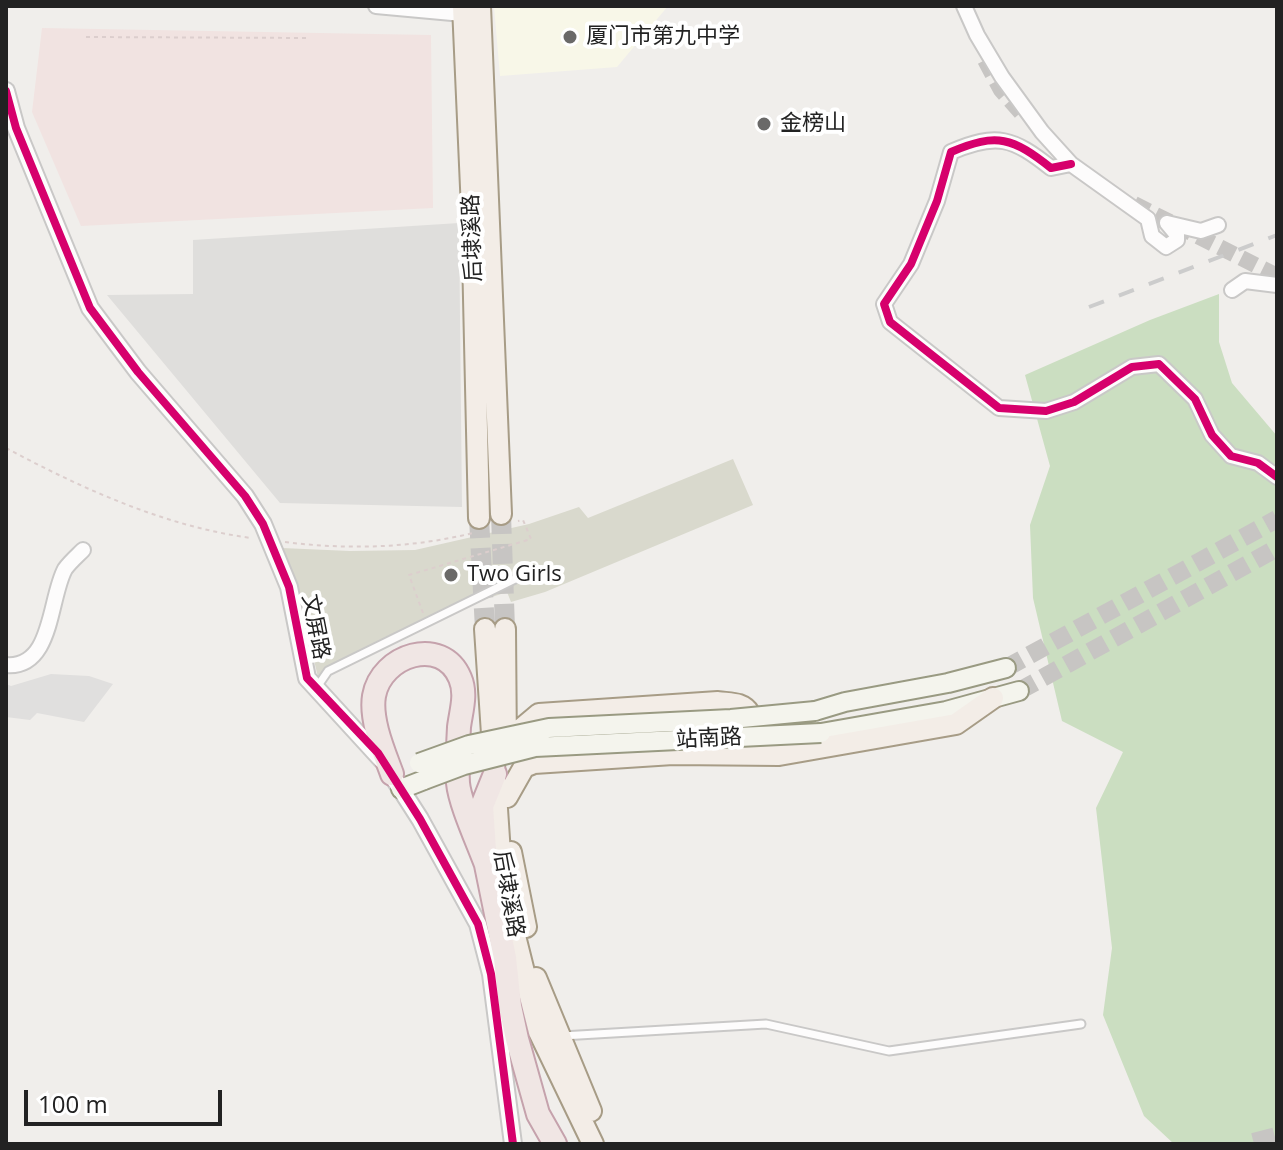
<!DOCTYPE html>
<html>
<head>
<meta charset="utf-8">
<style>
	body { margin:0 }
	#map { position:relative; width:1283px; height:1150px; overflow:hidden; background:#f0eeeb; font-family:"Open Sans",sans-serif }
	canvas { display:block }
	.frame { position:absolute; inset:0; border:8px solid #222; pointer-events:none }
	.scale { position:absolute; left:24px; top:1090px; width:198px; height:36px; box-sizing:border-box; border:4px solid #222; border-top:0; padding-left:10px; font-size:24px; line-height:28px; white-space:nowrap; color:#222; -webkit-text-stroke:6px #fff; paint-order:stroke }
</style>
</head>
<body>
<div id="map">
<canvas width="1283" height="1150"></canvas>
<div class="frame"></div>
<div class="scale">100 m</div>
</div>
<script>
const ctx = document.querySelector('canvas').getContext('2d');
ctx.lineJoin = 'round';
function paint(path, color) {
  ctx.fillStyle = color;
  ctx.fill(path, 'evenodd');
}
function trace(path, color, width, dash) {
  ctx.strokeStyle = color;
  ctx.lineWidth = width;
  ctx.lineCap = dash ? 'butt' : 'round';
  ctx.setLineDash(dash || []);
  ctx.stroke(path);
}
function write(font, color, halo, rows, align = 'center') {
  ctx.font = font + ' "Open Sans","Noto Sans SC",sans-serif';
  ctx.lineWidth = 8;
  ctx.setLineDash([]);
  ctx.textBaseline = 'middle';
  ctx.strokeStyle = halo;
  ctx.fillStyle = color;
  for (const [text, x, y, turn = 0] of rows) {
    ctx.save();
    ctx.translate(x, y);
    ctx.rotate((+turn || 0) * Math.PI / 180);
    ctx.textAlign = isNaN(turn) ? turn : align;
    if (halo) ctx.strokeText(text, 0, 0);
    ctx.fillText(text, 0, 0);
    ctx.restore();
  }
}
const residential = new Path2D(`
	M459,223L462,507L280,503L107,295L193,294V240Z`);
const commercial = new Path2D(`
	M42,28L431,35L433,208L81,226L32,112Z`);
const education = new Path2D(`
	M494,6H668L617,67L500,76Z`);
const construction = new Path2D(`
	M733,459L753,505L545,592L511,602L507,592L456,609L386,637L318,677L294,578L282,548L350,551L415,550L529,524L579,507L588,518Z`);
const forest = new Path2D(`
	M1219,294V342L1232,383L1277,436V1144H1174L1144,1116L1103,1015L1112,948L1096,808L1123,752L1062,721L1033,598L1030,525L1050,466L1025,375L1150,320Z`);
const parking = new Path2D(`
	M51,674L89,676L113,684L84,722L37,713L30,720L6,717V684L11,686Z`);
const tertiaryTunnel = new Path2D(`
	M985,60L1001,90L1024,116
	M1134,204L1277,276`);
const secondaryTunnel = new Path2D(`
	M1006,668L1277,519
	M1019,691L1277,548`);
const primaryTunnel = new Path2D(`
	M501,514L505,629
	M479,518L485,629`);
const trunkTunnel = new Path2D(`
	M1254,1144L1277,1138`);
const path = new Path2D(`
	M86,37L310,38
	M6,448C83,489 164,526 251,538
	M285,542C348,550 412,548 473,533
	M423,613L409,575L531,539L523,520L518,521`);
const service = new Path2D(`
	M317,687L328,671L519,577
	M562,1036L766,1024L889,1051L1081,1024`);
const minor = new Path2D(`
	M376,6L463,14
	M964,6L977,35L1002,77L1042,132L1071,164L1148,219L1152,236L1166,247L1177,240V235L1167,223
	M1071,164L1051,168C1013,138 997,132 951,152L937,201L911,264L884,304L890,322L999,408L1046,411L1074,402L1132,367L1159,364L1195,399L1212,435L1231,456L1258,463L1277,477
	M1167,223L1201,231L1218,225
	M1232,290L1245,281L1277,285
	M6,665C53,669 49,598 65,569C70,562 77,556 83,550`);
const tertiary = new Path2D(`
	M6,91L16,128L90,308L138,372L245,496L263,524L289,587L307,678L382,760
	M395,780L420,819L478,924L491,974L513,1144`);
const secondary = new Path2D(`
	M815,711L845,702L948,683L1006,668
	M821,733L946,711L1019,691
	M401,789L424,780`);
const primary = new Path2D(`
	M463,6L472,210L479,518
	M480,6L501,514
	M485,629L502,884L539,1032L593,1144
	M505,629L506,752
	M514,735L539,714L718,702C724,703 733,703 739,705C759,712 753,740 738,748
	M507,797L524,767L534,763L673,754L779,755L956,724L993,698
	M511,852L526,927
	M536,978L591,1111`);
const trunk = new Path2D(`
	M392,774C384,752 370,720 374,696C381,655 442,635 460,678C467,694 461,711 459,727C458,745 457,765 458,783C460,805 480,847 488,870
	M495,774L482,806L486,865L505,958L510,1006L517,1039L538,1114L555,1144`);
const rail = new Path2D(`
	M1089,307L1277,235`);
const secondaryBridge = new Path2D(`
	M419,763L469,745L549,728L731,719L815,711
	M424,780L464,765L535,747L821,733`);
const cycleway = new Path2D(`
	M6,91L16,128L90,308L138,372L245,496L263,524L289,587L307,678L378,753L420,819L478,924L491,974L513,1144
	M1071,164L1051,168C1013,138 997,132 951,152L937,201L911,264L884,304L890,322L999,408L1046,411L1074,402L1132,367L1159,364L1195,399L1212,435L1231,456L1258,463L1277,477`);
const markers = [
	[570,37,8,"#6a6968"],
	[764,124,8,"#6a6968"],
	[451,575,8,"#6a6968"]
];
const poiNames = [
	["厦门市第九中学",586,37],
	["金榜山",780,124],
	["Two Girls",467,575]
];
const streetNames = [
	["后埭溪路",473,238,-92],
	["文屏路",315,627,79],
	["站南路",709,739,-3],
	["后埭溪路",508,894,80]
];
paint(residential, '#dfdedc');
paint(commercial, '#f1e3e1');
paint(education, '#f8f7e8');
paint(construction, '#d9d9cd');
paint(forest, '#cbdec1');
paint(parking, '#e0dfde');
trace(tertiaryTunnel, '#c7c5c3', 16, [16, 8]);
trace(secondaryTunnel, '#c7c5c3', 18, [18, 9]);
trace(primaryTunnel, '#c7c5c3', 20, [20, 10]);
trace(trunkTunnel, '#c7c5c3', 22, [22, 11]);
trace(service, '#c9c8c7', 11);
trace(minor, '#c9c8c7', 18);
trace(tertiary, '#c9c8c7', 20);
trace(secondary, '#999a82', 22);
trace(primary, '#a79c86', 24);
trace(trunk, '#c5a2ac', 26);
trace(path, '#dccecd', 2, [4, 4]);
trace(service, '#fdfcfc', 7);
trace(minor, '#fdfcfc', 14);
trace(tertiary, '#fdfcfc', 16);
trace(secondary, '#f4f4ed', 18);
trace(primary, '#f3ede7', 20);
trace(trunk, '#f0e6e4', 22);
trace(rail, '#ccc', 4, [16, 16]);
trace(secondaryBridge, '#999a82', 22, []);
trace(secondaryBridge, '#f4f4ed', 18);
trace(cycleway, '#d6006c', 8);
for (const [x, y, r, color] of markers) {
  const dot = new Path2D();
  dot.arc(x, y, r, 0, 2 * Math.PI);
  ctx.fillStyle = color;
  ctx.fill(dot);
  trace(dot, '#fff', 3);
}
write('22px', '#222', '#fff', poiNames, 'left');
write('22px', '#222', '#fff', streetNames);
</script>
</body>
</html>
